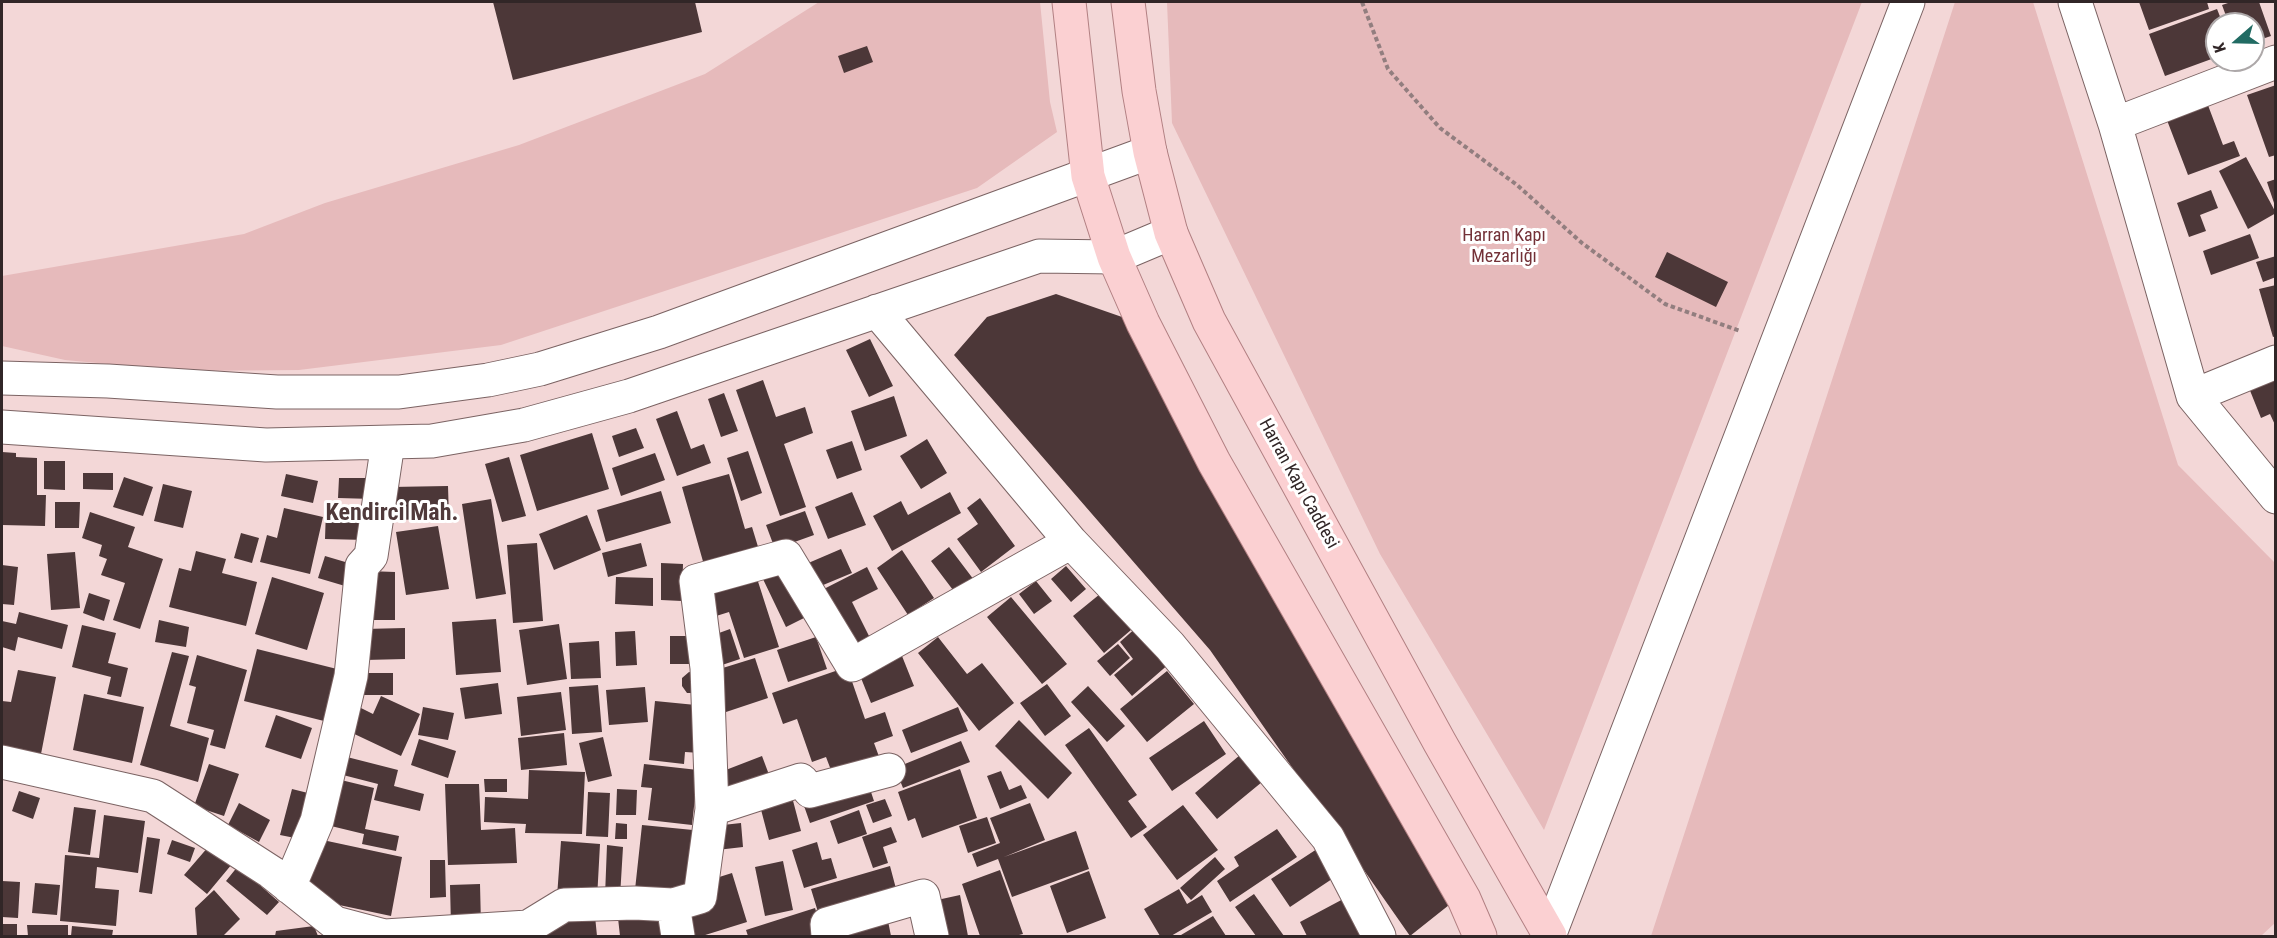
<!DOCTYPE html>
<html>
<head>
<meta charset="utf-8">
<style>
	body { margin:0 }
	#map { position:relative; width:2277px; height:938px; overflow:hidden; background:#f3d7d7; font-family:"Roboto Condensed",sans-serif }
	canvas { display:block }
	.frame { position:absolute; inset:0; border:3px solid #312627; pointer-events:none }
	.north { position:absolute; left:2205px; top:12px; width:60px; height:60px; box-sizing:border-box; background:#fff; border:2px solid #ada8a9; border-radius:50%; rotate:250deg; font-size:16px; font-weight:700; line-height:24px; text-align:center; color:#312627 }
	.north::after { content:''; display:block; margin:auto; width:21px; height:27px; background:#216b63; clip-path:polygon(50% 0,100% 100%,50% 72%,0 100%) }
</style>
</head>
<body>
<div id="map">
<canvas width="2277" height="938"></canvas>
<div class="frame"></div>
<div class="north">K</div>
</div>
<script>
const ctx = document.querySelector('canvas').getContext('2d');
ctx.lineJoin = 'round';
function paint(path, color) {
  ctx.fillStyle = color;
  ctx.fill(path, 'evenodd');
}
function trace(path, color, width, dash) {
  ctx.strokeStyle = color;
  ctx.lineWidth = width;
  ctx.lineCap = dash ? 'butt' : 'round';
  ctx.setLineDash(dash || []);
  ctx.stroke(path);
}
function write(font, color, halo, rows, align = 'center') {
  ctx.font = font + ' "Roboto Condensed",sans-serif';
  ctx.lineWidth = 6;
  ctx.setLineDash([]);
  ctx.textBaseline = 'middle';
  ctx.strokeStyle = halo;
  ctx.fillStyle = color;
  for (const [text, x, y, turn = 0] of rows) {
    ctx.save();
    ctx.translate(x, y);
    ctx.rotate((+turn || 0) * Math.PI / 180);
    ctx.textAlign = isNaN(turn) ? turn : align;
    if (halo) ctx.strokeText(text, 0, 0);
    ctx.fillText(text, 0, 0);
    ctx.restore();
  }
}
const green = new Path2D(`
	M819,2H1040L1050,102L1057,132L977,188L501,345L299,370L184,371L65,360L2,346V276L244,234L325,203L519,145L705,74Z
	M1167,2H1862L1544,830L1380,554L1172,123Z
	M1955,2H2033L2178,465L2275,563L2276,922L2261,936H1651Z`);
const building = new Path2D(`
	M493,2H695L702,32L513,80Z
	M2139,2H2207L2209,9L2149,30Z
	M2231,2H2259L2271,36L2253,42V24H2229L2222,5Z
	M2217,9L2223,24H2217V57L2165,76L2149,34Z
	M867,46L873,62L844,73L838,56Z
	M2276,85V155L2269,157L2247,95Z
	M2206,100L2223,145L2234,141L2240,156L2188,175L2165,115Z
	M2246,157L2276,213L2248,229L2219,171Z
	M2276,179V206H2275L2267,182Z
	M2211,190L2218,208L2200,215L2206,231L2189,237L2177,203Z
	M2250,234L2259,258L2211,275L2203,251Z
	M1667,252L1728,282L1716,307L1655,277Z
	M2276,256V277L2263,282L2256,262Z
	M2276,285V336L2273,337L2259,289Z
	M1056,294L1122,317L1449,905L1410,936L1210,650L954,355L987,317Z
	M870,339L893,386L869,397L846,350Z
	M2276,371V427L2270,414L2261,418L2247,383Z
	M763,380L776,417L805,407L813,433L784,444L806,507L780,516L736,390Z
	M724,393L738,431L721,437L708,399Z
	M894,396L907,436L865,451L851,411Z
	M677,411L691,449L704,444L711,463L677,476L656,419Z
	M636,428L644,448L619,457L612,436Z
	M592,433L609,489L537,511L520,455Z
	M927,439L947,473L921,489L900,456Z
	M852,441L862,470L837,479L826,450Z
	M748,451L762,493L741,501L727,458Z
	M2,452L16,453V457L37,458V495H46L45,526L2,525Z
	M655,453L665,480L621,496L612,468Z
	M509,457L526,516L502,522L485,464Z
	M44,461H65V490L44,489Z
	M83,473H113V490L83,489Z
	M286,474L318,481L313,503L281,496Z
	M729,474L745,529L752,527L759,550L704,565L682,487Z
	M124,477L153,487L143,516L113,507Z
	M339,478H374L373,499L338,498Z
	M163,484L192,491L183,528L154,521Z
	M448,486L449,519L392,520L391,487Z
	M661,491L671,523L606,542L597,510Z
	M852,492L866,525L828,539L815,507Z
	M950,492L961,513L892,551L873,516L901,501L908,515Z
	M980,498L1015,546L981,572L957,539L978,524L967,508Z
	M491,499L506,594L476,599L462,504Z
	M55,502H80L79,528H55Z
	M284,508L323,517L310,574L260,562L267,535L277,538Z
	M326,509L367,510L366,540L325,539Z
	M805,511L814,535L775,549L766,525Z
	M90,512L135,527L128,547L163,559L140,629L113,620L125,583L101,575L107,559L99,556L102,545L82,538Z
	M587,515L601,550L554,570L539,534Z
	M438,526L449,589L406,595L396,532Z
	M241,533L259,538L252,563L234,558Z
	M537,543L543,621L513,623L507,545Z
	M641,543L647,566L608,577L602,553Z
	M949,547L974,580L956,594L931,561Z
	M841,549L852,573L816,588L806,564Z
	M902,550L934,598L908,615L877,568Z
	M196,551L226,559L222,573L257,582L246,626L169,607L179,568L191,571Z
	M75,552L80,608L51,610L47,554Z
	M325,556L352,564L345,586L318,578Z
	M661,563L683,564L682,601L661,600Z
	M2,565L18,567L14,605L2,604Z
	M1066,566L1086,589L1071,602L1051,579Z
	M867,567L878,589L852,602L870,638L845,650L816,593Z
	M780,568L804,618L786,627L762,577Z
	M754,569L779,647L744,658L729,612L713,617L702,586Z
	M368,571L395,572V620H368Z
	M272,577L324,593L307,650L255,634Z
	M616,577L653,578V606L615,604Z
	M1036,581L1052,601L1034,614L1019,594Z
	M89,593L110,600L104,621L83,613Z
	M1100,594L1131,630L1104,653L1073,616Z
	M1011,597L1067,664L1042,684L987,617Z
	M19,612L68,625L62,649L18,637L15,651L2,647V621L16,624Z
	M496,619L501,672L456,675L452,622Z
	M159,620L189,627L186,647L155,642Z
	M559,624L567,679L527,685L519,630Z
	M82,625L116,633L108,663L128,668L121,697L107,694L111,677L72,667Z
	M1138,626L1170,663L1132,696L1114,675L1133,659L1120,642Z
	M405,628V659L365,660L364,629Z
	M730,629L740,659L710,669L708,637Z
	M635,631L637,665L616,666L615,632Z
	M670,636H692L691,664H670Z
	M816,637L827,669L788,682L777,650Z
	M938,637L967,674L982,663L1014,703L979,731L918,653Z
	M599,641L601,678L571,679L569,643Z
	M1118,644L1130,658L1110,676L1097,661Z
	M257,649L337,669L324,721L244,701Z
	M172,652L189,656L170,726L209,738L198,782L140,765Z
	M197,655L247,670L225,749L210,745L214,730L187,723L196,687L189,685Z
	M902,656L914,686L871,703L859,673Z
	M755,658L768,698L726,712L713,671Z
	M847,667L865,719L885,712L893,736L874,743L881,762L834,778L826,757L812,762L797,719L783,724L772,693Z
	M18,670L56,677L41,754L2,746V701L11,702Z
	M1167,671L1194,704L1147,742L1120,709Z
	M689,672L697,673L696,693H687L682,686V678Z
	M357,673H393V695H356Z
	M498,683L502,714L465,719L460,688Z
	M1047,684L1071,716L1045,736L1020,703Z
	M598,685L602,732L572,734L569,687Z
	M1088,686L1125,726L1107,742L1071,702Z
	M645,687L648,722L609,725L606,690Z
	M561,692L566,730L521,736L517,697Z
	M84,694L144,707L132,763L73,750Z
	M381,696L420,714L401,756L348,731L359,707L373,714Z
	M655,701L706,706L701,753L685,752L684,764L649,760Z
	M423,707L454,713L448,740L418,735Z
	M958,707L968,731L911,753L902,730Z
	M276,715L312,728L301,759L265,747Z
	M1019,720L1072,773L1048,799L995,746Z
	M1204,721L1226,754L1172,791L1149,758Z
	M1089,728L1137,795L1128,801L1147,827L1131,838L1065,745Z
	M564,733L567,765L521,770L518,738Z
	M603,737L612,776L588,782L579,743Z
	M419,739L456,751L448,778L411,765Z
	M961,741L970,762L903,788L895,768Z
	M1240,755L1262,782L1217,819L1195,793Z
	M762,756L771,780L727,797L718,773Z
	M347,757L398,770L394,786L424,794L420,811L374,800L378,784L343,775Z
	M209,764L239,774L224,816L194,806Z
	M644,764L698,770L692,825L648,820L652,788L641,787Z
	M960,769L977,818L922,838L915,818L908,821L898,792Z
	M529,770L585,772L582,834L525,833L526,824L484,822L485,797L528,799Z
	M1001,771L1009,790L1021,785L1027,798L1000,809L987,776Z
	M484,779H507V792H485Z
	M341,780L374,788L365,829L399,836L396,851L362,844L364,834L331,826Z
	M867,780L874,801L810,823L803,803Z
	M445,784H479L481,830L515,828L517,863L448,865Z
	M292,789L316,795L305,840L280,835Z
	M617,789L637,790L636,815H616Z
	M19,791L40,798L33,819L12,811Z
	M588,792L610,793L608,837L586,836Z
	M791,793L801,831L769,840L759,802Z
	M885,799L892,816L873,823L866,805Z
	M239,803L270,820L259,842L228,825Z
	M1030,803L1045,840L1004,857L1076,831L1089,869L1012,897L998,859L977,867L972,854L1000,843L990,818Z
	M1183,805L1218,850L1177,880L1143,835Z
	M74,807L96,810L90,855L68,852Z
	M859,810L867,834L838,844L830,821Z
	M104,815L145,821L138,873L97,867L95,888L119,890L116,926L60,921L65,855L99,858Z
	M987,817L996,843L968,853L959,826Z
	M616,823L627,824V839H615Z
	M741,823L743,847L717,850L714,826Z
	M642,825L693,830L686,893L634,899Z
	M891,827L897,842L883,847L888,863L873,868L862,837Z
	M1277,829L1297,857L1230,902L1217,881L1239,866L1234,857Z
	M147,837L160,839L152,894L139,892Z
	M215,839L237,858L207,894L184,875Z
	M318,839L402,857L391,916L306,898Z
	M172,840L195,848L190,862L167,854Z
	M561,841L600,844L597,899L557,897Z
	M817,842L822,860L831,858L837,878L804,888L792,850Z
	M607,845L623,847L620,897L605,896Z
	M1317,849L1335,877L1290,907L1271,879Z
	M1215,857L1225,869L1191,900L1180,888Z
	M430,860H445L446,897L430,898Z
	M783,861L793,910L765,916L755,867Z
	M238,866L279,902L267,915L226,881Z
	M890,866L899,900L821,922L811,889Z
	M1000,870L1023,934L1015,936H980L962,884Z
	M1089,871L1106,918L1067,933L1050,886Z
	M732,873L747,922L702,936H685L678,913L713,879Z
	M2,881L20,882L18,918L2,917Z
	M35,883L60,885L57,915L32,913Z
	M480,884L481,925L451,926L450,885Z
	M1179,889L1187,904L1202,895L1212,912L1171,936H1160L1144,909Z
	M214,890L240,919L223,936H197L195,908Z
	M1254,894L1284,936H1256L1235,907Z
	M960,895L968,936H935L928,902Z
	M1347,897L1368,936H1307L1300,922Z
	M815,908L824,936H748L746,930Z
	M662,913L665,936H620L618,918Z
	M595,916L597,936H543L541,921Z
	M1213,916L1226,936H1182L1181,935Z
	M888,921L891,936H835Z
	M2,924H17V936H2Z
	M27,925H68V936H28Z
	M72,926L113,930L112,936H71Z
	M314,926L318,936H275L276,931Z`);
const path = new Path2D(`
	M1362,2L1388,69L1440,128L1517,185L1582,243L1665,304L1740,331`);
const minor = new Path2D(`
	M2075,2L2115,124L2193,396L2276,497
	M2115,124L2276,62
	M877,311L1071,542L1170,646L1328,838L1379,936
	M2,378L108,381L277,392H399L488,380L540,369L659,332L1150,152
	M2193,396L2276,362
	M2,427L266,445L432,441L524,425L629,396L1039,256L1114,257L1171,233
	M2,762L153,796L271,872L335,923L384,936
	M712,809L801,780L810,791L889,770
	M289,887L317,821L351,676L362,566L371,556L388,443
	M673,905L678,936
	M385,936L528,927L564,905L635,903L673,905L700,897L712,809L707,668L696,581L786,556L852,665L1071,542
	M828,936L827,924L923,896L932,936
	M1549,936L1908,2`);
const major = new Path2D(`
	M1069,2L1088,176L1114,257L1143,323L1214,462L1464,899L1480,936
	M1128,2L1139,91L1150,152L1171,233L1209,321L1440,743L1550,936`);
const parkNames = [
	["Harran Kapı",1504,236],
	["Mezarlığı",1504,257]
];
const streetNames = [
	["Harran Kapı Caddesi",1298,484,61]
];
const districtNames = [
	["Kendirci Mah.",392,514]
];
paint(green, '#e6babb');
paint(building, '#4c3738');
trace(minor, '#7b6363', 35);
trace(major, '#b28083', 35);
trace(path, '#927e7f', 4, [4.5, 3]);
trace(minor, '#fff', 33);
trace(major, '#fbd0d2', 33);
write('18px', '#733137', '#fff', parkNames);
write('18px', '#312627', '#fff', streetNames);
write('bold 24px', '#503a3b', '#fff', districtNames);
</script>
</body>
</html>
